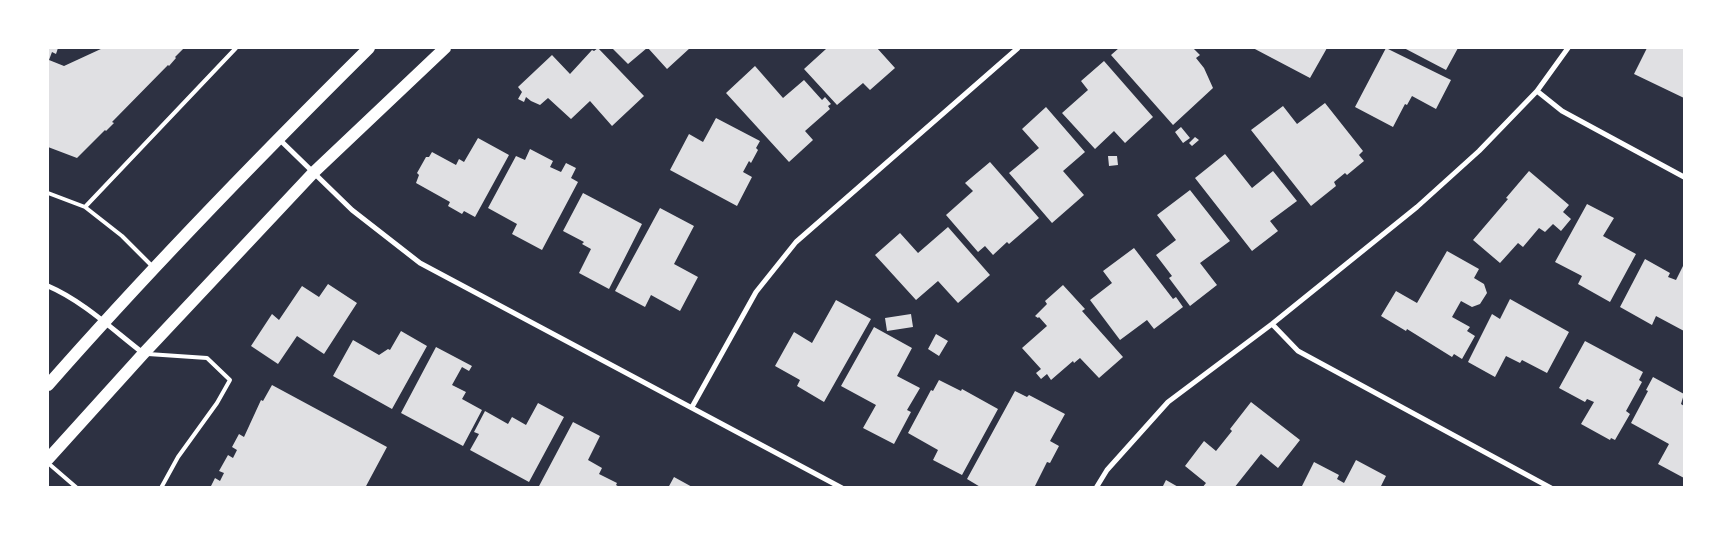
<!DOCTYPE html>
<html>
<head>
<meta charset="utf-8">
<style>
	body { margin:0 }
	#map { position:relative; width:1732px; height:535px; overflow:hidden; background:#2d3142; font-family:Quicksand,sans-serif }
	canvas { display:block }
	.frame { position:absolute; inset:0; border:49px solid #fff; pointer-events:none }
</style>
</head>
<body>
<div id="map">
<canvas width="1732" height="535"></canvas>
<div class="frame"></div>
</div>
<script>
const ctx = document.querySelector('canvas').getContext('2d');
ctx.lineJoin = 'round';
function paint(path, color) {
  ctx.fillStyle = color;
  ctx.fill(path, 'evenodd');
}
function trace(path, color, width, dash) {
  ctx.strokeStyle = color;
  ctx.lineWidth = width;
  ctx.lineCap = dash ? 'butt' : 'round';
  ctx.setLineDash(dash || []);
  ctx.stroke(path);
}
const building = new Path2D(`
	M48,48H58L56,54L52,52L49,60L64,66L103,48H184L175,57L176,58L169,66L168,65L112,122L114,123L106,131L105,130L77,158L48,147Z
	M598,48L644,96L612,126L590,101L571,119L548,98L540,105L531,101L526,97L524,102L518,99L522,92L518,87L552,55L570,74L592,50L594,51Z
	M612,48H647L628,64Z
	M648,48H690L667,69Z
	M824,48H877L895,68L870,90L863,83L837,105L804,69L826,49Z
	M1119,48H1193L1200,55L1196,58L1204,68L1213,88L1173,125L1111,55Z
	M1253,48H1327L1310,78Z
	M1386,48L1451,80L1436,109L1412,96L1407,105L1405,104L1393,127L1355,107Z
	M1404,48H1458L1446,70Z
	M1647,48H1684V98L1634,74Z
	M1104,61L1153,117L1125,143L1114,131L1095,149L1062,113L1088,90L1081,81Z
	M755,66L783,98L804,80L822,100L825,97L831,104L828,106L830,109L805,131L813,140L789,162L726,93Z
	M1325,103L1363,151L1359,155L1364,161L1347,175L1345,173L1334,182L1336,186L1311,206L1251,130L1283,106L1297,124Z
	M1046,107L1085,152L1063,171L1084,195L1052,223L1009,173L1039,148L1022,129Z
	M716,118L760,141L756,148L758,150L751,163L749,161L743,172L752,177L737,206L670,170L689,134L703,142Z
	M1181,127L1190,138L1183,143L1175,132Z
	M1195,137L1199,140L1192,146L1189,143Z
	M478,138L509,155L475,217L464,211L462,214L448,206L450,202L416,183L419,175L417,173L426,157H429L432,152L456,165L459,159L464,162Z
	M530,149L553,161L550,167L561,172L566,163L576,168L571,178L578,182L542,250L512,234L517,224L488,208L516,156L525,160Z
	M1225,154L1252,188L1273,171L1297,201L1270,221L1278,231L1252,251L1195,178Z
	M1108,156H1117L1118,165L1109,166Z
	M990,162L1039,218L1009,244L1007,242L993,255L985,246L978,252L946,215L973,191L965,183Z
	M1529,171L1569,205L1563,212L1571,219L1561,231L1553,224L1545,232L1539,228L1523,247L1518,243L1500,263L1473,240L1508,199L1506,198Z
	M1190,190L1230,241L1200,263L1217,285L1190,306L1169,278L1172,276L1156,255L1176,240L1157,215Z
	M583,193L642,224L609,289L579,273L591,249L582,244L584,242L563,231Z
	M1587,204L1614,218L1603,236L1636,254L1610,302L1578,284L1582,276L1555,262Z
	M660,208L694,226L674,264L698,277L680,311L651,295L645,307L615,291Z
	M948,227L990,275L958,303L938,281L916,300L875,255L900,233L918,253Z
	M1134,248L1173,299L1176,297L1183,307L1154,329L1147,320L1120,340L1090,300L1112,283L1103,271Z
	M1447,251L1479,269L1474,278L1484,284L1487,293L1480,304L1472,307L1461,301L1452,317L1470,327L1467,331L1475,336L1462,359L1454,354L1452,357L1407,329L1406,331L1381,316L1396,291L1417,303Z
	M1645,259L1670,273L1668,277L1676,280L1684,264V331L1656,316L1652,325L1620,307Z
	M328,284L357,303L324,354L297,336L278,364L251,346L272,314L279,320L302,286L319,297Z
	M1063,285L1085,309L1082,311L1123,357L1099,378L1080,358L1074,363L1073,361L1051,380L1047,374L1041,379L1036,373L1041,369L1022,348L1047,326L1039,317L1038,318L1035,316L1047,304L1045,301Z
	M1510,299L1569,332L1547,373L1522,360L1520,363L1506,356L1495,377L1468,362L1492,314L1500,319Z
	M836,300L871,319L824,402L797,386L800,380L775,366L794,332L812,343Z
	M911,314L913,327L887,331L885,318Z
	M874,327L912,348L897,376L920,388L907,410L911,412L894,444L863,428L876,405L841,386Z
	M401,331L427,346L392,409L333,376L353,340L379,355L388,349L390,350Z
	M936,334L948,341L939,356L928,349Z
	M1585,341L1643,372L1639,380L1642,382L1626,411L1630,414L1615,440L1611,438L1610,440L1581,424L1594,402L1587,399L1585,402L1559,388Z
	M436,347L472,366L469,371L462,367L452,385L466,392L462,399L482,410L463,446L401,413Z
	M1653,377L1684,394L1681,404L1684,406V478L1658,464L1669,444L1631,423L1648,391L1646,390Z
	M939,380L961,391L962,389L998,409L962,475L933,460L938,450L908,433L931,390L933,391Z
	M272,385L387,447L365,488H210L215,478L220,481L224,473L219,471L228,455L233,458L237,450L232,447L239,434L244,437L261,400L263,401Z
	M1015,391L1027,397L1029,395L1065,414L1050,441L1059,446L1050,463L1047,462L1034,488H982L967,479Z
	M1251,402L1300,440L1278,468L1261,454L1234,488H1202L1206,483L1185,466L1204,441L1216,451L1232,431L1230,429Z
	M538,403L564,417L529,482L470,450L479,434L474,432L485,411L508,424L512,417L526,425Z
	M573,422L600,436L588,460L602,468L599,474L617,483L616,485L621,488H538Z
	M1356,460L1386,476L1380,488H1301L1314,462L1339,475L1337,479L1344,483Z
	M674,477L694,488H668Z
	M1166,480L1180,488H1162Z`);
const service = new Path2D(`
	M48,193L85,207
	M153,267L122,236L85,207L236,48
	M148,354L207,358L230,380L217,403L178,457L161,488
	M48,463L77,488`);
const minor = new Path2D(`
	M1537,91L1562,111L1684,177
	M279,139L352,210L420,263L842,488
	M48,286C83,301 113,330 143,353
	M1272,324L1298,351L1551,488
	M692,407L756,292L796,242L1018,48
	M1096,488L1107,470L1168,402L1272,324L1417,207L1479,151L1537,91L1568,48`);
const primary = new Path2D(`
	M48,385C150,269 259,157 369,48
	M48,459L143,354L313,173L445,48`);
paint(building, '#e0e0e3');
trace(service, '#fff', 4);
trace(minor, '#fff', 5);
trace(primary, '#fff', 12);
</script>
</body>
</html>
